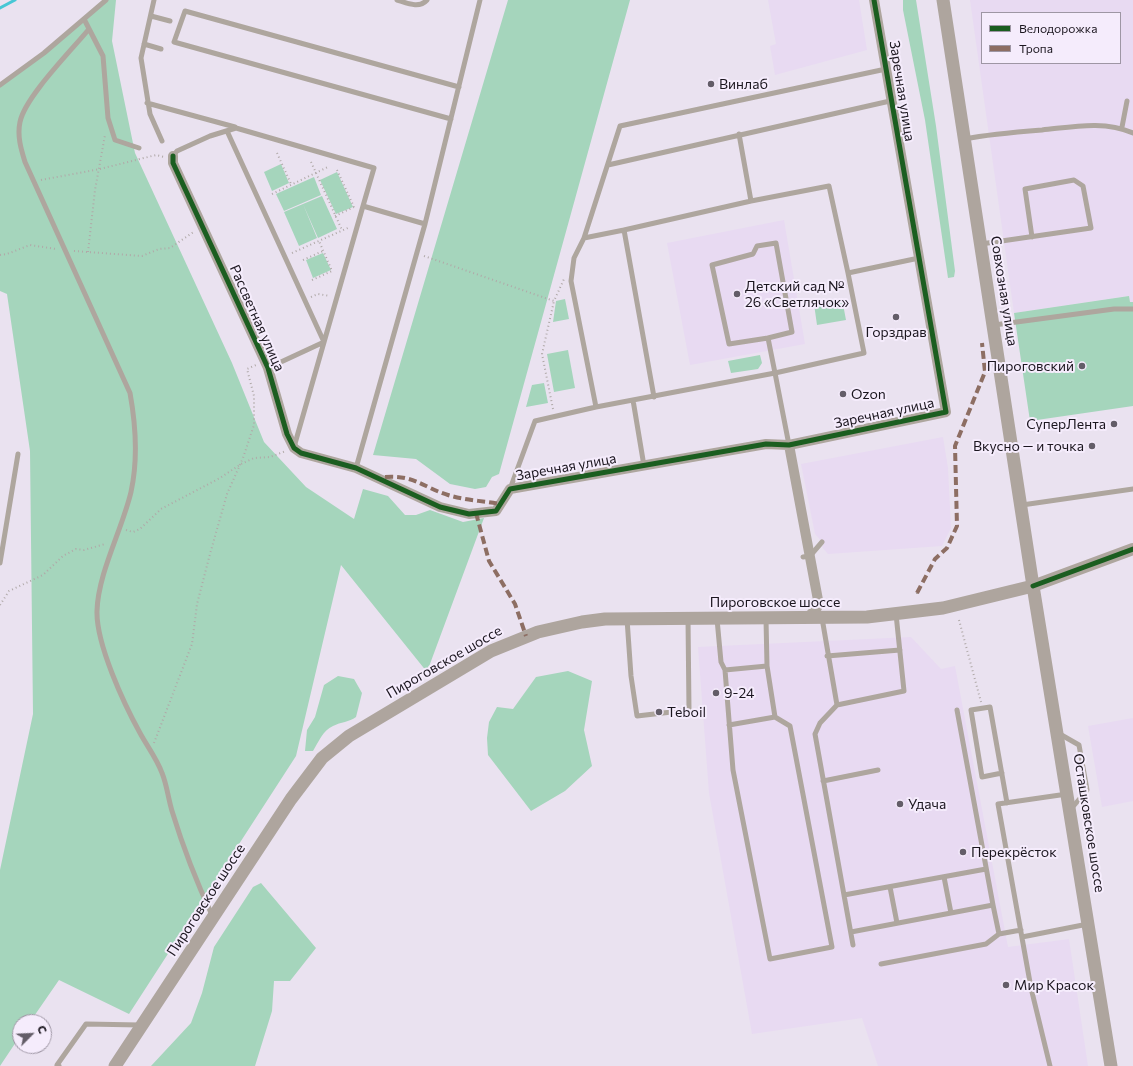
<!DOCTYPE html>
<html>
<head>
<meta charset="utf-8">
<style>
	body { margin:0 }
	#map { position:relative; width:1133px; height:1066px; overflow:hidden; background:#eae2f0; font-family:Commissioner,sans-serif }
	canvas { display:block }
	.legend { position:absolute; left:981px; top:12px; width:140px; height:52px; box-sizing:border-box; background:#f5ecfc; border:1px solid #9e96a4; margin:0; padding:5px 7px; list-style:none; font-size:12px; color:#1b161f }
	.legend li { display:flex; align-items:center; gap:8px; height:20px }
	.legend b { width:20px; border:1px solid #9e96a4 }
	.north { position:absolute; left:12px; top:1014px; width:40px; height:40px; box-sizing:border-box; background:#f5ecfc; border:1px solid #9e96a4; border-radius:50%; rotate:66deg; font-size:11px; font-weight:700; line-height:16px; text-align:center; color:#1b161f }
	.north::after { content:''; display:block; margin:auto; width:14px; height:18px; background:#635d68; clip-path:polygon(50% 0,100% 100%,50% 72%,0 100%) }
</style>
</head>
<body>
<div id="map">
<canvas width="1133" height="1066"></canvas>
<ul class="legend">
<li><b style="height:5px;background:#1b5e20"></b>Велодорожка</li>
<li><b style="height:5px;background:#8d6e63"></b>Тропа</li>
</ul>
<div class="north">С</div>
</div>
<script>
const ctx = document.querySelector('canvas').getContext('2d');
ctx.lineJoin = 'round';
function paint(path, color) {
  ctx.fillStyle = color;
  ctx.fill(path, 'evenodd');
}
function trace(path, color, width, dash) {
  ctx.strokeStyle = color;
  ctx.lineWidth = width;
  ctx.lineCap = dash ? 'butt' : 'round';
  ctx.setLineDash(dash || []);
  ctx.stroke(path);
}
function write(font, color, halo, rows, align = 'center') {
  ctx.font = font + ' Commissioner,sans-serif';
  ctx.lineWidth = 4;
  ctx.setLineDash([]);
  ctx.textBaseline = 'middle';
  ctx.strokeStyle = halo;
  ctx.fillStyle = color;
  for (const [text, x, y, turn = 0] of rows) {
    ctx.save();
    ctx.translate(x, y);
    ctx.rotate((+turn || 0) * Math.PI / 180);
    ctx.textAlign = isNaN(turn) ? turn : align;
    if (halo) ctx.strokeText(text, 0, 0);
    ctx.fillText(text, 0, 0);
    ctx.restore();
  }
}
const built = new Path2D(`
	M768,0H859L867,50L775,75L770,46L776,44Z
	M970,0H1133V302H1130L1128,296L1014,313ZM982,13H1120V63H982Z
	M784,220L805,344L690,365L667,243Z
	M943,437L948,468L951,528L942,546L828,554L822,547L824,544L815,534L801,464Z
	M911,637L941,669L955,666L1008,947L1069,939L1088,1066H878L862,1018L752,1034L709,793L698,647Z
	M1133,718V801L1102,807L1088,726Z`);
const green = new Path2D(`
	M105,0H116L112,41L135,153L232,363L264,442L306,487L354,519L363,489L388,496L405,515H416L430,510L463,522L484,518L427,672L341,565L296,756L129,1014L59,980L30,1022H20V1036L0,1066V870L33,714L30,451L7,294L0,291V85L44,53Z
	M508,0H630L499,474L492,477L486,487L475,489L450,484L416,459L373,455Z
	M903,0H916L936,126L955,271L954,277L948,278L925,120L903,10Z
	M281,164L289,183L272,191L264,172Z
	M337,172L353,207L336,214L320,180Z
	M314,177L321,195L284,211L276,194Z
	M322,196L337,229L318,238L303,204Z
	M303,204L317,238L299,246L284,212Z
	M323,253L331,270L313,278L306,260Z
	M1129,296L1130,302H1133V406L1030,421L1014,313Z
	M565,299L569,319L553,322L556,301Z
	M842,299L846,320L817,325L814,304Z
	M568,350L575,388L554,392L547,354Z
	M760,355L762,363L758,369L731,373L728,361Z
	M544,383L548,403L526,407L532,385Z
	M568,671L592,681L584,730L592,766L565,791L531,811L488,755L487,738L489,722L497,707L513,709L536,677Z
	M338,676L354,679L362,693L356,717C349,722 341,722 333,726C323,730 318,743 313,751H305L307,730L315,717L324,685Z
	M261,883L316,948L290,981H274L272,1011L255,1066H151L191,1023L202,993L214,947L253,887Z`);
const stream = new Path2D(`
	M0,8L15,0`);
const path = new Path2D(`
	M277,153L291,184
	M311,162L342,230
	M337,170L354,207
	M41,180L100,169L156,155L164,157
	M272,194L328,167
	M335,216L354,207
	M74,251L142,256L159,249L170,248L195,231
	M88,252L95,190L105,135
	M292,253L350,227
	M0,255L7,254L30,245L56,249
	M424,256L554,301L564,279
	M303,260L323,251
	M312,280L332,271L319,241
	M311,297L318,294L330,296
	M553,409L542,354L554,301
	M126,530L133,532L140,529L161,509L220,478L241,464L254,458L270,457L286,451
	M917,593V597
	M0,605L9,591L43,575L63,556L76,549L84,550L105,544
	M959,620L981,702
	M154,743L192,644L197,604L210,554L227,494L243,458L254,425V396L247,369L256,365`);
const service = new Path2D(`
	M154,0L141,58L150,114L162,141
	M397,0C407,3 419,9 427,0
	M151,16L170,21
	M84,19L103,56L108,118L115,140L139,148
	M89,29C71,51 25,97 20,122C17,136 21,149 25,162L130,393C136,426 138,460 131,492C122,530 98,573 97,611C96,644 124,704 140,733C147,746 157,759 162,773C167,785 168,798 172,811C183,847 196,881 212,915
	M144,44L161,49
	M0,85L44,53L106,0
	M147,103L235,127
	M451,119L174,42L185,11L459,87
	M1122,127L1127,101
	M227,131L324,342L268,368
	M965,139C990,134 1016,132 1042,130C1072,127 1104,120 1133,133
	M173,156L177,151L210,136L236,128L374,168L363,206
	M608,165L890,101
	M751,201L829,186L848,273
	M425,224L480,0
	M624,230L751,201L739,134
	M584,238L620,126L886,69
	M981,244L1091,228L1083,186L1074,180L1025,189L1032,237
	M994,325L1114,309H1133
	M768,338L792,332L776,243L757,246L753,254L712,265L729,344L768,338L775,373L864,353L848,273L919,258
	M633,400L644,466
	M596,407L571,281L574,258L584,238L624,230L654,397
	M294,447L363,206L425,224L356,468
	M510,489L535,421L596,407L775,373L789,445
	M1022,505L1133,489
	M803,557L810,556L822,542
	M0,563L18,454
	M822,618L837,705
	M627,619L631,676L637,716L689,710L688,619
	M717,619L721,662L725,670L733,770L770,959L832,947L790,726L775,717L767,666L766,619
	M827,656L900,650
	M725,670L767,666
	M957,710L993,905
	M729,725L775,717
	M1058,733L1079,745L1087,790L1071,809
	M1002,773L982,777L971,710L990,707L1007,803
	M823,781L878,770
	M944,877L951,913
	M890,887L897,923
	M844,895L986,869
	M851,932L993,905L999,934L1021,930
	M1022,937L1088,924
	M853,945L815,734L820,723L837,705L904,691L896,614
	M881,964L986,944L999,934
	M59,1066L57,1065L86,1024L140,1025
	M1050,1066L1031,988L998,804L1067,794`);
const minor = new Path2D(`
	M173,156V163L268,368L287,434L294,448L301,453L356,468L440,507L469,514L496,511L510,489L766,444L789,445L946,412L874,0
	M789,445L818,600L817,608L807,618`);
const tertiary = new Path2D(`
	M1033,586L1133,549`);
const secondary = new Path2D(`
	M943,0L1033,586L1111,1066
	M115,1066L291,799L322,758L349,736L491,651L538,632L582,622L605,619L867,617L943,608L1033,586`);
const quiet = new Path2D(`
	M385,477C415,475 422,487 448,495C464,500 483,501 500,504
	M476,513L489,561L515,604L526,636
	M917,593L935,559L947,548L957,526L955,446L985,372L982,343`);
const cycleway = new Path2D(`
	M173,156V163L268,368L287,434L294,448L301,453L356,468L440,507L469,514L496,511L510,489L766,444L789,445L946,412L874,0
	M1033,586L1133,549`);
const markers = [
	[711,84,4,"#635d68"],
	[737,294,4,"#635d68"],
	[896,317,4,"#635d68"],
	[1082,366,4,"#635d68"],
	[843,394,4,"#635d68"],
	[1114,424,4,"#635d68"],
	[1092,446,4,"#635d68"],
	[716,693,4,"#635d68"],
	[659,712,4,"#635d68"],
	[900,804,4,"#635d68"],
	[963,852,4,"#635d68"],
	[1006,985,4,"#635d68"]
];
const poiNames = [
	["Винлаб",719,84],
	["Детский сад №",745,286],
	["26 «Светлячок»",745,302],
	["Горздрав",896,332,"center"],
	["Пироговский",1074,366,"right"],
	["Ozon",851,394],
	["СуперЛента",1106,424,"right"],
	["Вкусно — и точка",1084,446,"right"],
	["9-24",724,693],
	["Teboil",667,712],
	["Удача",908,804],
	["Перекрёсток",971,852],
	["Мир Красок",1014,985]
];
const streetNames = [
	["Заречная улица",902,91,81],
	["Совхозная улица",1004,291,81],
	["Рассветная улица",257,318,66],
	["Заречная улица",884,413,-12],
	["Заречная улица",566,467,-10],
	["Пироговское шоссе",775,602],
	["Пироговское шоссе",444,662,-30],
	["Осташковское шоссе",1089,823,81],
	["Пироговское шоссе",206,900,-57]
];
paint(built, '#e8daf2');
paint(green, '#a5d5bc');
trace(stream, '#47c7d5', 3);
trace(path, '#b0a9a8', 2, [1, 3]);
trace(service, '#aea69e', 5);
trace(minor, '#aea69e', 10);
trace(tertiary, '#aea69e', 12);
trace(secondary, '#aea59e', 13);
trace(quiet, '#8d6e63', 4, [8, 4]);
trace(cycleway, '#1b5e20', 5);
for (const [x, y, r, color] of markers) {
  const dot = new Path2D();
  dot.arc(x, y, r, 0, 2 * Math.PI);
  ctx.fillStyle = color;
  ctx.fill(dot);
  trace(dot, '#f5ecfc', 1.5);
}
write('14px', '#1b161f', '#f5ecfc', poiNames, 'left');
write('14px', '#1b161f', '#f5ecfc', streetNames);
</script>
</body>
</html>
